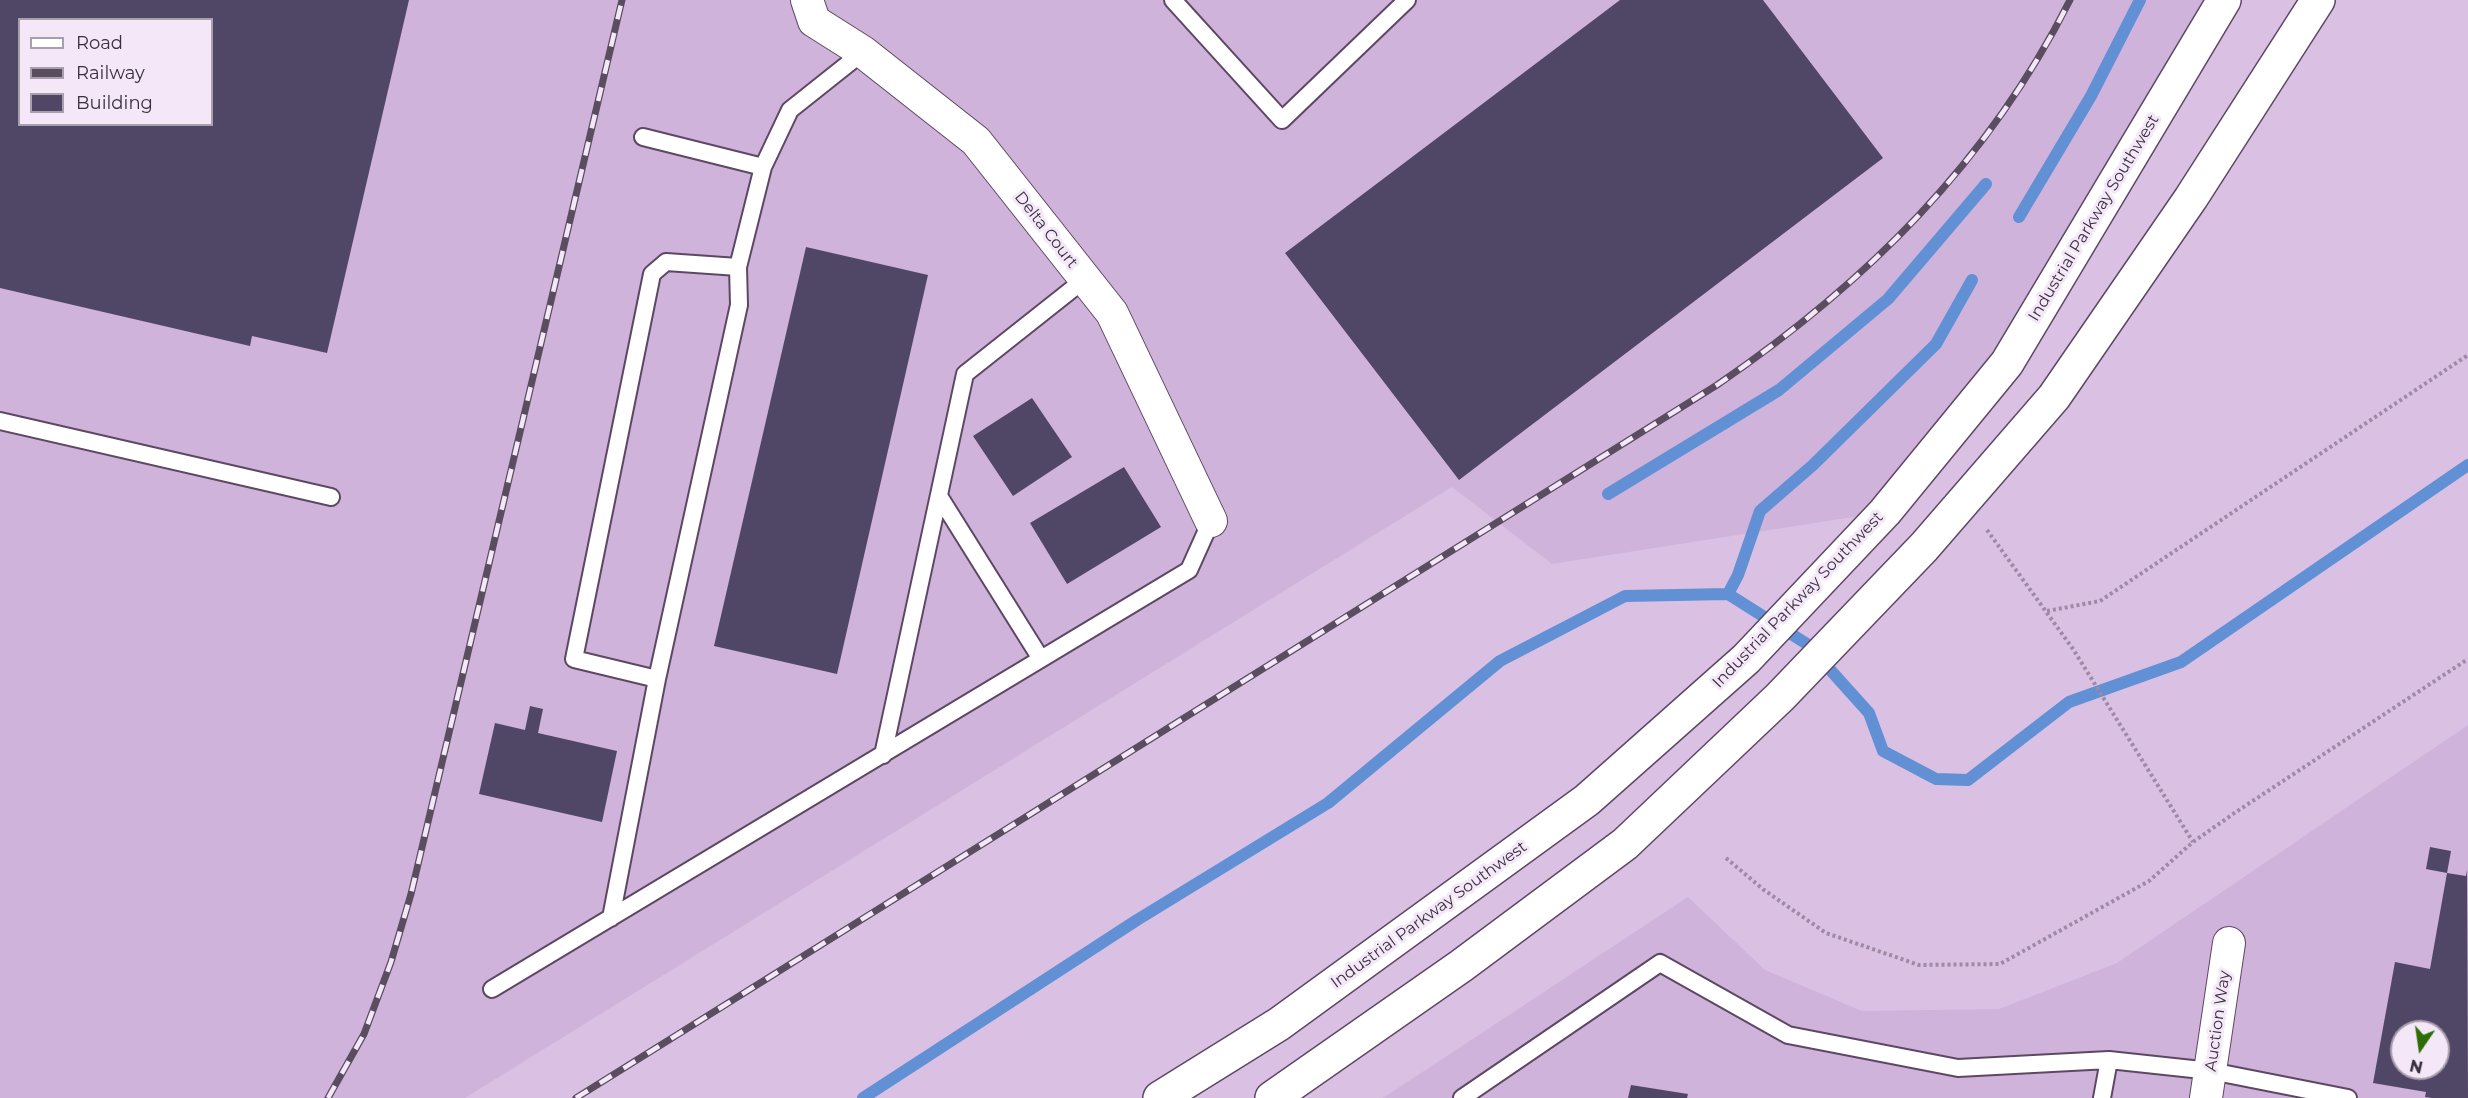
<!DOCTYPE html>
<html>
<head>
<meta charset="utf-8">
<style>
	body { margin:0 }
	#map { position:relative; width:2468px; height:1098px; overflow:hidden; background:#dac1e3; font-family:Montserrat,sans-serif }
	canvas { display:block }
	.legend { position:absolute; left:18px; top:18px; width:195px; height:108px; box-sizing:border-box; background:#f4e7f8; border:2px solid #a99ead; margin:0; padding:8px 10px; list-style:none; font-size:18px; color:#39303d }
	.legend li { display:flex; align-items:center; gap:12px; height:30px }
	.legend b { width:30px; border:2px solid #a99ead }
	.north { position:absolute; left:2390px; top:1020px; width:60px; height:60px; box-sizing:border-box; background:#f4e7f8; border:2px solid #a99ead; border-radius:50%; rotate:193deg; font-size:16px; font-weight:700; line-height:24px; text-align:center; color:#39303d }
	.north::after { content:''; display:block; margin:auto; width:21px; height:27px; background:#2d6e04; clip-path:polygon(50% 0,100% 100%,50% 72%,0 100%) }
</style>
</head>
<body>
<div id="map">
<canvas width="2468" height="1098"></canvas>
<ul class="legend">
<li><b style="height:8px;background:#fff"></b>Road</li>
<li><b style="height:8px;background:#5a4d5f"></b>Railway</li>
<li><b style="height:16px;background:#504666"></b>Building</li>
</ul>
<div class="north">N</div>
</div>
<script>
const ctx = document.querySelector('canvas').getContext('2d');
ctx.lineJoin = 'round';
function paint(path, color) {
  ctx.fillStyle = color;
  ctx.fill(path, 'evenodd');
}
function trace(path, color, width, dash) {
  ctx.strokeStyle = color;
  ctx.lineWidth = width;
  ctx.lineCap = dash ? 'butt' : 'round';
  ctx.setLineDash(dash || []);
  ctx.stroke(path);
}
function write(font, color, halo, rows, align = 'center') {
  ctx.font = font + ' Montserrat,sans-serif';
  ctx.lineWidth = 6;
  ctx.setLineDash([]);
  ctx.textBaseline = 'middle';
  ctx.strokeStyle = halo;
  ctx.fillStyle = color;
  for (const [text, x, y, turn = 0] of rows) {
    ctx.save();
    ctx.translate(x, y);
    ctx.rotate((+turn || 0) * Math.PI / 180);
    ctx.textAlign = isNaN(turn) ? turn : align;
    if (halo) ctx.strokeText(text, 0, 0);
    ctx.fillText(text, 0, 0);
    ctx.restore();
  }
}
const built = new Path2D(`
	M0,0H2224L2098,214L1885,512L1552,564L1452,487L465,1098H0ZM20,20H212V124H20Z
	M2468,725V1098H1383L1688,897L1765,970L1862,1011L1999,1009L2117,963ZM2402,1032H2438V1068H2402Z`);
const stream = new Path2D(`
	M2019,217L2091,96L2140,0
	M1608,494L1779,390L1888,299L1986,184
	M1728,594L1738,575L1760,511L1813,465L1936,344L1972,280
	M863,1098L1137,920L1328,803L1500,661L1625,596L1728,594L1807,644L1869,713L1883,751L1936,779L1968,780L2069,702L2181,662L2468,465`);
const building = new Path2D(`
	M0,0H409L327,353L252,336L250,346L0,288ZM20,20H212V124H20Z
	M1620,0H1763L1883,158L1459,480L1285,253Z
	M806,247L928,275L837,674L714,646Z
	M1032,398L1072,457L1013,496L973,436Z
	M1124,467L1161,527L1067,584L1030,523Z
	M530,706L543,709L538,733L617,751L602,822L479,794L495,723L525,730Z
	M2430,847L2451,851L2447,873L2426,869Z
	M2467,870L2468,1098H2432L2425,1097L2426,1092L2373,1083L2395,962L2430,969L2447,873L2466,876ZM2402,1032H2438V1068H2402Z
	M1631,1085L1688,1094L1687,1098H1628Z`);
const path = new Path2D(`
	M1987,530L2073,649L2193,842
	M2047,611L2100,601L2468,355
	M1726,858L1764,890L1826,933L1919,965L2000,964L2149,881L2193,842L2236,812L2468,659`);
const lane = new Path2D(`
	M1173,0L1282,120L1407,0
	M643,137L763,167L790,110L863,52
	M738,267L666,262L652,274L574,659L657,679L739,305L738,267L763,167
	M0,421L331,497
	M939,496L1041,659
	M883,755L965,374L1085,279
	M611,918L657,679
	M492,989L1189,570L1211,521
	M1462,1098L1660,963L1788,1035L1958,1068L2109,1060L2211,1071L2348,1098
	M2102,1098L2109,1060`);
const street = new Path2D(`
	M807,0L814,21L863,52L976,141L1112,313L1211,521
	M2206,1098L2229,943`);
const secondary = new Path2D(`
	M1160,1098L1279,1024L1587,800L1746,659L1885,512L2007,363L2224,0
	M1272,1098L1461,966L1625,844L1780,697L1924,547L2054,397L2191,198L2318,0`);
const rail = new Path2D(`
	M328,1098L364,1034L391,962L411,894L622,0
	M576,1098L1717,385C1866,283 1988,163 2070,0`);
const streetNames = [
	["Industrial Parkway Southwest",2094,218,-59],
	["Delta Court",1046,230,52],
	["Industrial Parkway Southwest",1798,600,-46],
	["Industrial Parkway Southwest",1429,915,-36],
	["Auction Way",2218,1021,-82]
];
paint(built, '#d0b3da');
trace(stream, '#6190d5', 12);
paint(building, '#504666');
trace(lane, '#5d4864', 20);
trace(street, '#5d4864', 34);
trace(secondary, '#5d4864', 36);
trace(path, '#9d8aa4', 4, [3, 3]);
trace(lane, '#fff', 16);
trace(street, '#fff', 32);
trace(secondary, '#fff', 33);
trace(rail, '#5a4d5f', 7);
trace(rail, '#f4e7f8', 4.5, [14]);
write('16px', '#39303d', '#f4e7f8', streetNames);
</script>
</body>
</html>
